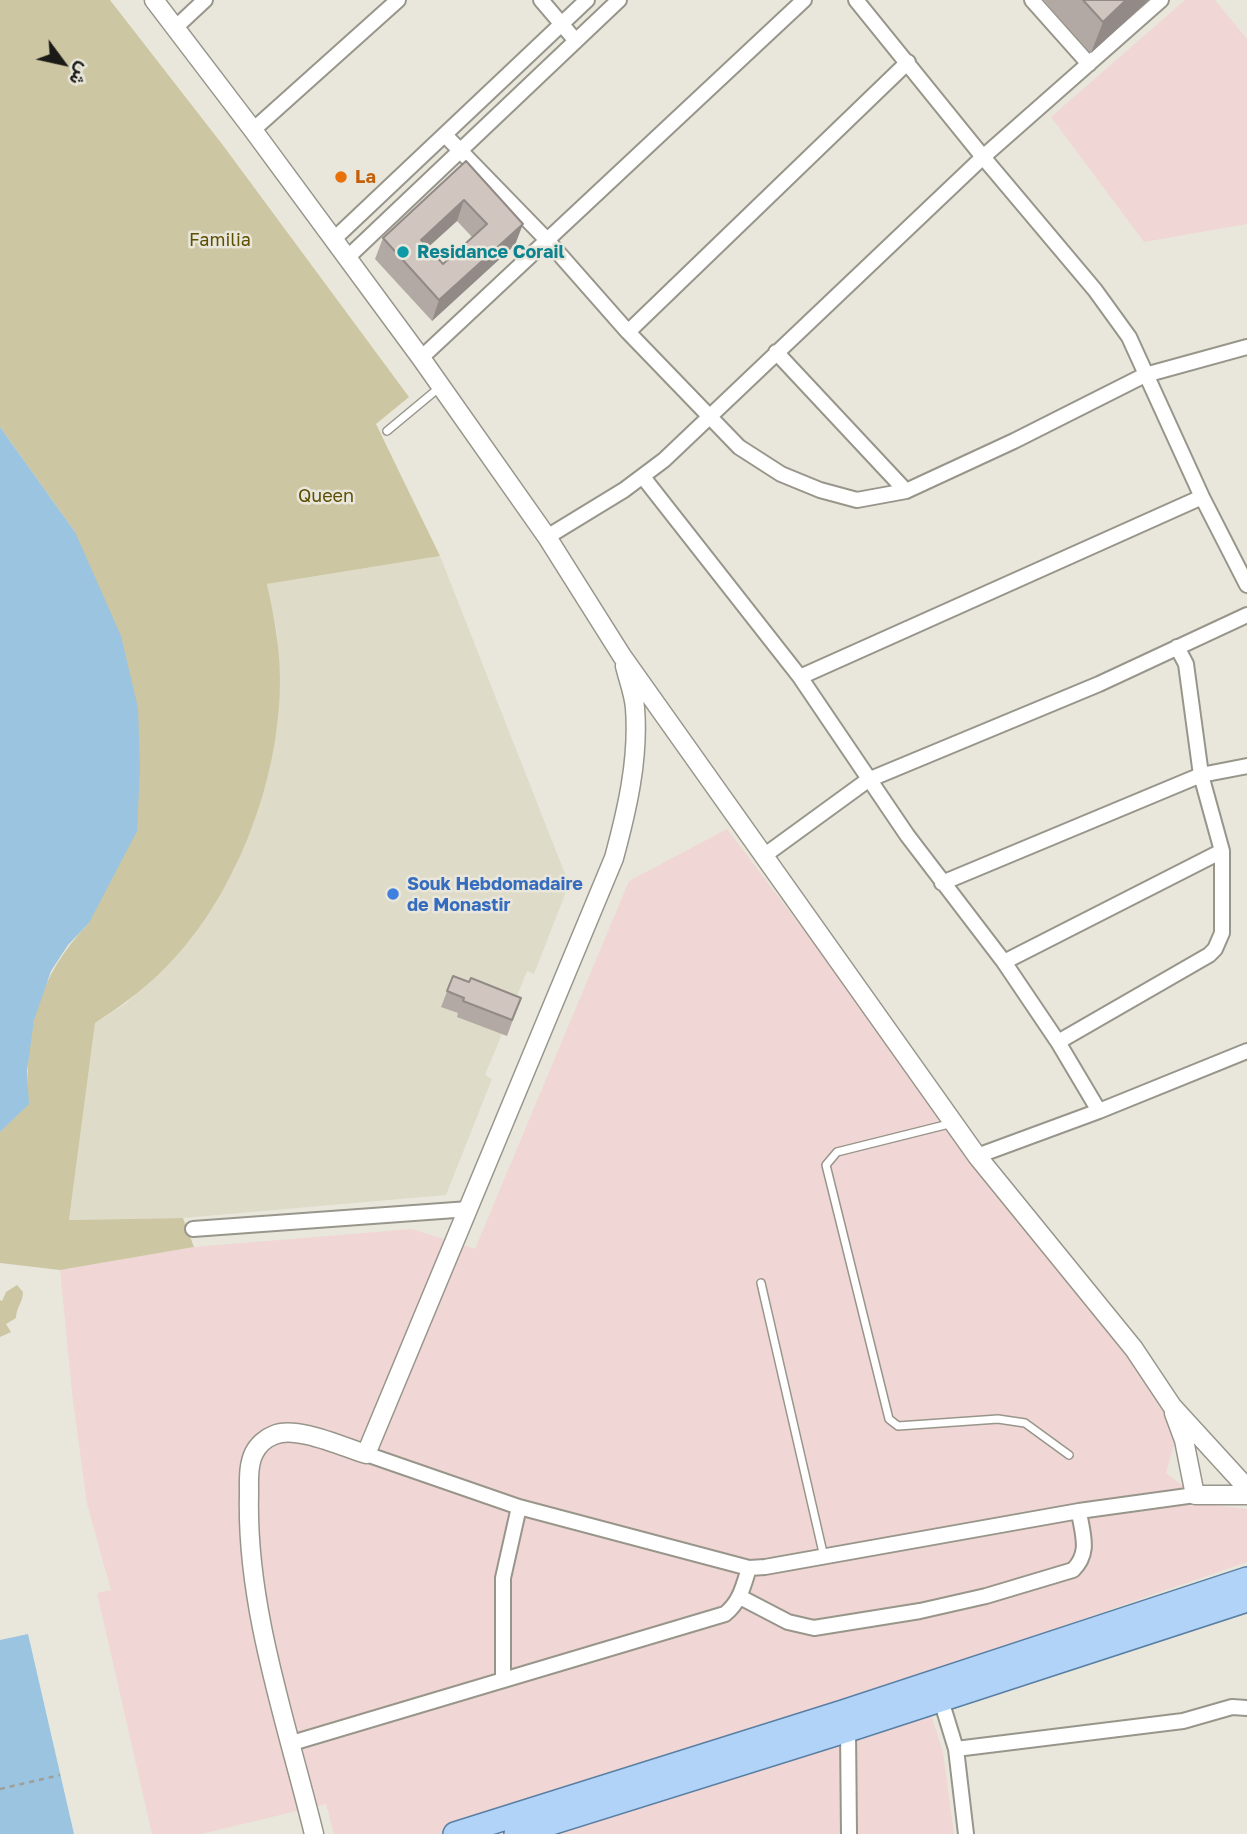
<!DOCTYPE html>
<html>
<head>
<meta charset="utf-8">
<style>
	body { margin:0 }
	#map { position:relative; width:1247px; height:1834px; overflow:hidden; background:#e9e7dc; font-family:"Golos Text",Vazirmatn,sans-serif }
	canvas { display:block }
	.north { position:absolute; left:28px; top:28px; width:70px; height:70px; -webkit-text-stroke:5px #e9e7dc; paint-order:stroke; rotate:123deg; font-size:19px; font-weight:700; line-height:28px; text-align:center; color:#1a1a16 }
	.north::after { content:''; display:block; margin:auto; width:24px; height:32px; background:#1a1a16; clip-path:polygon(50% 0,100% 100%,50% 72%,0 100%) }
</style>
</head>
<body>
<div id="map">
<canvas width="1247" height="1834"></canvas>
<div class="north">ش</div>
</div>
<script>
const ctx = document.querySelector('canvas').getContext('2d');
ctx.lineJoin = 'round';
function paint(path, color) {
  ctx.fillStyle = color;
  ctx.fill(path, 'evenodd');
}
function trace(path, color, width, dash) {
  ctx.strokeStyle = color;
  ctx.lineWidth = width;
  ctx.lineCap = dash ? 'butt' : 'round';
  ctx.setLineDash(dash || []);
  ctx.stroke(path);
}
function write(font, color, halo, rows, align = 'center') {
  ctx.font = font + ' "Golos Text",sans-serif';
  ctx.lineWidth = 5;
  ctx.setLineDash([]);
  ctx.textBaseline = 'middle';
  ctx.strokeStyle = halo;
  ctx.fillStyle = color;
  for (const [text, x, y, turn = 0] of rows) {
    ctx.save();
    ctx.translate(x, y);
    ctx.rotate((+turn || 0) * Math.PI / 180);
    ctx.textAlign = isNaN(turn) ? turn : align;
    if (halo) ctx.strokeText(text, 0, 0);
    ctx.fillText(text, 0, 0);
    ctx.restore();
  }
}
const built = new Path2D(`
	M440,556L569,884L534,974L527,971L511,1011L515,1014L507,1036L502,1034L485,1075L492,1079L446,1195L183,1218L69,1220L95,1023L125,1004L160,973L189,940L214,905L234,870L255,819L269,769L278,721L280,679L277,633L267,584Z`);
const industrial = new Path2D(`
	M1185,0H1215L1247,39V224L1144,242L1051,117Z
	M727,829L991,1177L1132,1348L1178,1431L1166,1473L1206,1504L1247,1509V1562L919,1676L943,1752L954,1834H334L326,1804L201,1834H152L97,1593L111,1590L87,1504L73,1401L60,1270L194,1247L412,1229L475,1249L629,881Z`);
const green = new Path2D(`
	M0,0H110L222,144L409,397L376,424L440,556L267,584C274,616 280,647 280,680C280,782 234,903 159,974C139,993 118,1008 95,1023L69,1220L183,1218L194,1247L60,1270L0,1263V1132L28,1104C25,1030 37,977 89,923L75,532L0,427Z
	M17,1285L23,1292C23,1302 16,1308 16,1318L6,1324L11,1332L0,1337V1300L2,1301L6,1292Z`);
const water = new Path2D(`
	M0,427L75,532L121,636L138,708L140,767L137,831L89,923L68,945L51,971L34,1020L27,1071L29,1104L0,1132Z
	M28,1634L74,1834H0V1640Z`);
const path = new Path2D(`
	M0,1789L60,1775`);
const service = new Path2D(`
	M387,431L440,387
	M953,1123L837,1152L826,1165L889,1419L898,1426L998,1419L1025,1423L1069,1455
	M761,1283L824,1557`);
const minor = new Path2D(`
	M541,0L576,41
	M856,0L983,157L1095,290L1129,337L1202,497L1247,585
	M1032,0L1089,64
	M175,28L205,0
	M253,130L398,0
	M445,135L547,240L628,332L739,447L781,474L820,490L857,500L906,491L1014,441L1145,375L1247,347
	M333,240L587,0
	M347,258L619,0
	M628,332L908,62
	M776,352L906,491
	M421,358L804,0
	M643,477L800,677L907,835L1004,962L1058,1042L1099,1111
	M547,537L624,490L664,460L983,157L1161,0
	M800,677L1202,497
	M765,855L868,780L1099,684L1247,615
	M942,883L1201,775L1247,766
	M1004,962L1222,851
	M1058,1042L1209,955L1215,949L1222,933V851L1201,775L1186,664L1177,647
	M977,1156L1099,1111L1247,1051
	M193,1229L469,1209
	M366,1454L519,1507L749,1568L765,1567L1079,1511L1195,1495
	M740,1597L788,1622L814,1628L920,1611L986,1596L1073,1570C1091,1552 1082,1534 1079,1511
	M503,1680V1578L519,1507
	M941,1700L956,1749L966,1834
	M848,1730L849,1834
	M292,1743L725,1614C740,1602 743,1587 749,1568
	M956,1749L1183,1721L1232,1707L1247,1708`);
const tertiary = new Path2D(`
	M154,0L253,130L421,358L547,537L622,656L977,1156L1134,1349L1172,1406L1247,1488
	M1174,1413L1184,1440L1195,1495H1247
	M314,1834C287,1724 246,1608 249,1495C249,1481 248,1465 254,1453C258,1445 266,1438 274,1435C296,1425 343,1447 366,1454L614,858C627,810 639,759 635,708C634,694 628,679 625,666`);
const primary = new Path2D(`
	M455,1834L843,1712L1247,1579
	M516,1834L848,1730L1247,1600`);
const wall = new Path2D(`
	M1043,0H1149L1091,53Z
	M466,161L515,245L432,321L375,259L383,238ZM457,221L472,237L443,264L428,247Z
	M453,976L469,982L521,998L507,1036L457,1017L458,1013L441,1007Z`);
const shadedWall = new Path2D(`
	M1126,0H1149L1091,53L1103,22Z
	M464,200L457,221L413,261L421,240Z
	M523,224L515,245L432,321L439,300Z`);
const building = new Path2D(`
	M1083,0H1126L1103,22Z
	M466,161L523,224L439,300L383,238ZM464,200L487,224L443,264L421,240Z
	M453,976L469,982L471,978L521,998L512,1020L463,1001L464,998L447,991Z`);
const markers = [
	[341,177,7,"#e8710a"],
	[403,252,7,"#0f9aa8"],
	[393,894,7,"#3f7fe0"]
];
const foodNames = [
	["La",355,177]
];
const parkNames = [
	["Familia",220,240],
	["Queen",326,496]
];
const cultureNames = [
	["Residance Corail",417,252]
];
const shopNames = [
	["Souk Hebdomadaire",407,884],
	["de Monastir",407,905]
];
paint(built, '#dedbc8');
paint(industrial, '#f0d6d4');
paint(green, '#cdc6a2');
paint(water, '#9ac4df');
trace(service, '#98968b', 10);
trace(minor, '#98968b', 18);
trace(tertiary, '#98968b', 21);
trace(primary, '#5a7fa4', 26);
trace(path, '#a09e96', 2.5, [5, 5]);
trace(service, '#fff', 7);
trace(minor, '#fff', 14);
trace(tertiary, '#fff', 18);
trace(primary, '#b0d3f7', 23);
paint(wall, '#b3a9a4');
paint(shadedWall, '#928a86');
paint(building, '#d0c5bf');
trace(building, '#928a86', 2);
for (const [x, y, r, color] of markers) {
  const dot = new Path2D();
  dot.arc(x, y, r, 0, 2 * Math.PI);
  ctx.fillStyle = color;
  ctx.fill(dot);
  trace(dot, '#e9e7dc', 2.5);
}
write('bold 18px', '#c56008', '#e9e7dc', foodNames, 'left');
write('18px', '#5d5002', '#e9e7dc', parkNames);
write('bold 18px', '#0d838f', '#e9e7dc', cultureNames, 'left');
write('bold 18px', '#366cbe', '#e9e7dc', shopNames, 'left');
</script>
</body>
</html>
